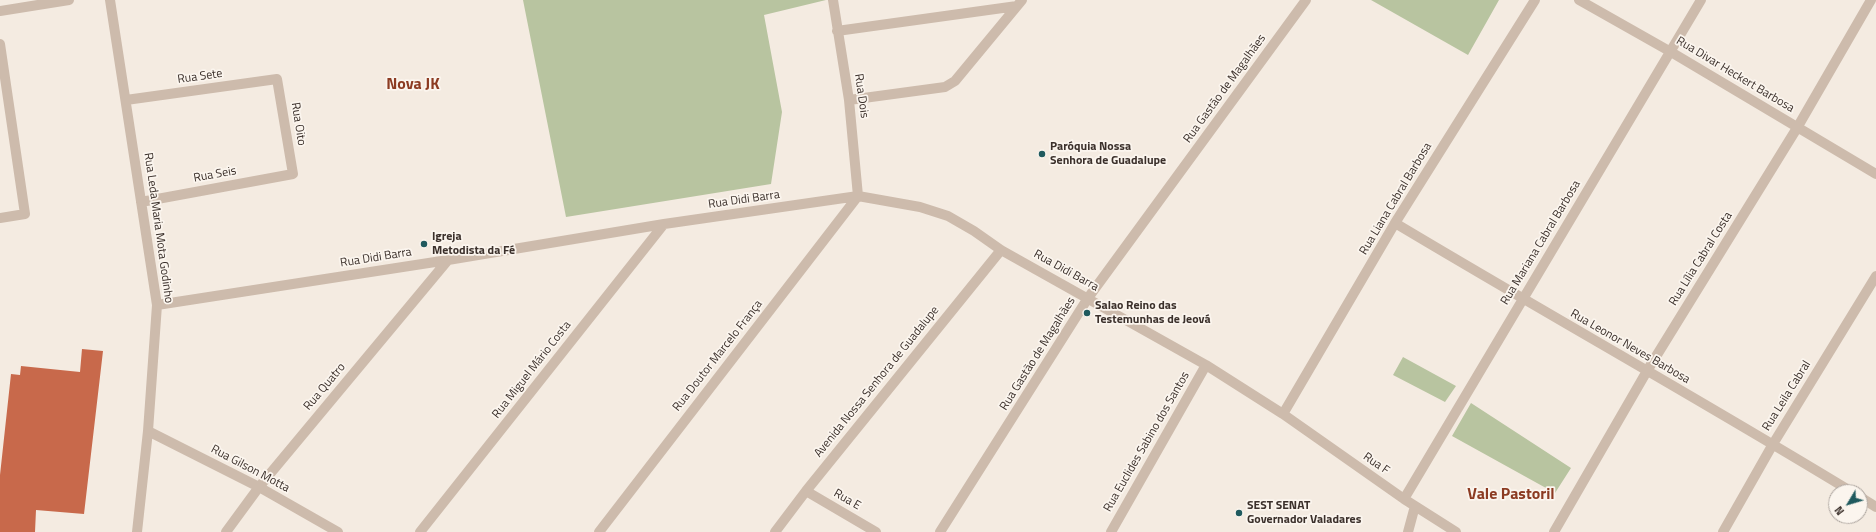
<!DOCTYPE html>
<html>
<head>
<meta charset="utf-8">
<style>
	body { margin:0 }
	#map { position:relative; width:1876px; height:532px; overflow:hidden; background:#f4ebe1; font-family:"Titillium Web",sans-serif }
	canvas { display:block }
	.north { position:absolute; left:1828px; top:484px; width:40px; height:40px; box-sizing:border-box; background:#fbf5ee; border:1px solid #aea6a0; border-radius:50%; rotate:232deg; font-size:11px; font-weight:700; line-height:16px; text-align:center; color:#3b302b }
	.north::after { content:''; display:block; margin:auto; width:14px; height:18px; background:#1f5a5e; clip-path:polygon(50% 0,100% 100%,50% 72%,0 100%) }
</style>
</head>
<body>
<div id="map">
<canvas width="1876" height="532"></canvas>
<div class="north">N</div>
</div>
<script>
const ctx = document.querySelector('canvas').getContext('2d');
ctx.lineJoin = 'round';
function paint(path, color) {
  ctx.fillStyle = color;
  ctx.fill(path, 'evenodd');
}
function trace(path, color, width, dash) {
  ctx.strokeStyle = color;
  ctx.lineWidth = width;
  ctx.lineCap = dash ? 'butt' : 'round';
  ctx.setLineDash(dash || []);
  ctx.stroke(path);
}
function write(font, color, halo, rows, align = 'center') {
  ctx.font = font + ' "Titillium Web",sans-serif';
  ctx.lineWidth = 3.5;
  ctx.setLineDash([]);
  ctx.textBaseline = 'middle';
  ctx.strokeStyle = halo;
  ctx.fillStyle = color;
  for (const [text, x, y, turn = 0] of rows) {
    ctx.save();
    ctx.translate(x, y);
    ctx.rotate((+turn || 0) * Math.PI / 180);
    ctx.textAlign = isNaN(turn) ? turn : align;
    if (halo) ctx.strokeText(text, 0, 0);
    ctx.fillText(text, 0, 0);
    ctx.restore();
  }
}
const green = new Path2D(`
	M523,0H826L764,15L782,112L771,184L566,217Z
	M1371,0H1499L1468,55Z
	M1403,357L1456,386L1445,402L1393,375Z
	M1471,403L1571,468L1555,493L1452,436Z`);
const building = new Path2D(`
	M82,349L103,351L84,514L36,510L35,532H0V475L11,374L20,375L21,366L80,372Z`);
const minor = new Path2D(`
	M110,0L157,305L148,431L137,532
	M833,0L849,100L858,196
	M1579,0L1671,52L1876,174
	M0,11L69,0
	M837,31L1017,6
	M0,44L25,214L0,218
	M126,100L277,79L293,174L141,202
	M849,100L945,87L955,81L1022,0
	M1395,223C1547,314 1701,400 1852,492
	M157,305L448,260L664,224L858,196L920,207L948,216L974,231L1001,250L1206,365L1283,414L1404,499L1456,532
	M1283,414L1395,223L1535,0
	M148,431L259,487L338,532
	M806,491L876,532
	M1860,497L1876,507
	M1404,499L1701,0
	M226,532L259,487L448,260
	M420,532L664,224
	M599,532L858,196
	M775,532L806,491L1001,250
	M940,532L1088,298L1306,0
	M1111,532L1206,365
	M1408,532L1415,506
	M1554,532L1647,371L1797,128L1871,0
	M1723,532L1773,444L1876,276`);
const markers = [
	[1042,154,4,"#1f5a5e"],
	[424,244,4,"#1f5a5e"],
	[1087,313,4,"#1f5a5e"],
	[1239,513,4,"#1f5a5e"]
];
const streetNames = [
	["Rua Divar Heckert Barbosa",1735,75,31],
	["Rua Sete",200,77,-8],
	["Rua Gastão de Magalhães",1225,89,-54],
	["Rua Dois",861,96,82],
	["Rua Oito",298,124,81],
	["Rua Seis",215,175,-10],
	["Rua Liana Cabral Barbosa",1396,199,-59],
	["Rua Didi Barra",744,200,-8],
	["Rua Leda Maria Mota Godinho",158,228,82],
	["Rua Mariana Cabral Barbosa",1541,243,-59],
	["Rua Didi Barra",376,258,-9],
	["Rua Lília Cabral Costa",1701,259,-58],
	["Rua Didi Barra",1066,271,29],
	["Rua Leonor Neves Barbosa",1630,347,30],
	["Rua Gastão de Magalhães",1038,354,-58],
	["Rua Doutor Marcelo França",718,356,-52],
	["Rua Miguel Mário Costa",532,370,-52],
	["Avenida Nossa Senhora de Guadalupe",877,382,-51],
	["Rua Quatro",325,387,-50],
	["Rua Leila Cabral",1787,396,-58],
	["Rua Euclides Sabino dos Santos",1147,442,-60],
	["Rua F",1376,464,35],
	["Rua Gilson Motta",250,469,28],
	["Rua E",847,500,30]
];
const poiNames = [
	["Paróquia Nossa",1050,147],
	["Senhora de Guadalupe",1050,161],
	["Igreja",432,237],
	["Metodista da Fé",432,251],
	["Salao Reino das",1095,306],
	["Testemunhas de Jeová",1095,320],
	["SEST SENAT",1247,506],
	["Governador Valadares",1247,520]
];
const districtNames = [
	["Nova JK",413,85],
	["Vale Pastoril",1511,495]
];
paint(green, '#b8c4a0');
paint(building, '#c8694b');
trace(minor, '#cdbbac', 10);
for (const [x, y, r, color] of markers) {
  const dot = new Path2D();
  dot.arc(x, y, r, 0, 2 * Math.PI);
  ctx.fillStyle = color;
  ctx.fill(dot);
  trace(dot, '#fbf5ee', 1.5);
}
write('12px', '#3b302b', '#fbf5ee', streetNames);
write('bold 12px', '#3b302b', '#fbf5ee', poiNames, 'left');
write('bold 16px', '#8c3b22', '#fbf5ee', districtNames);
</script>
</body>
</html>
